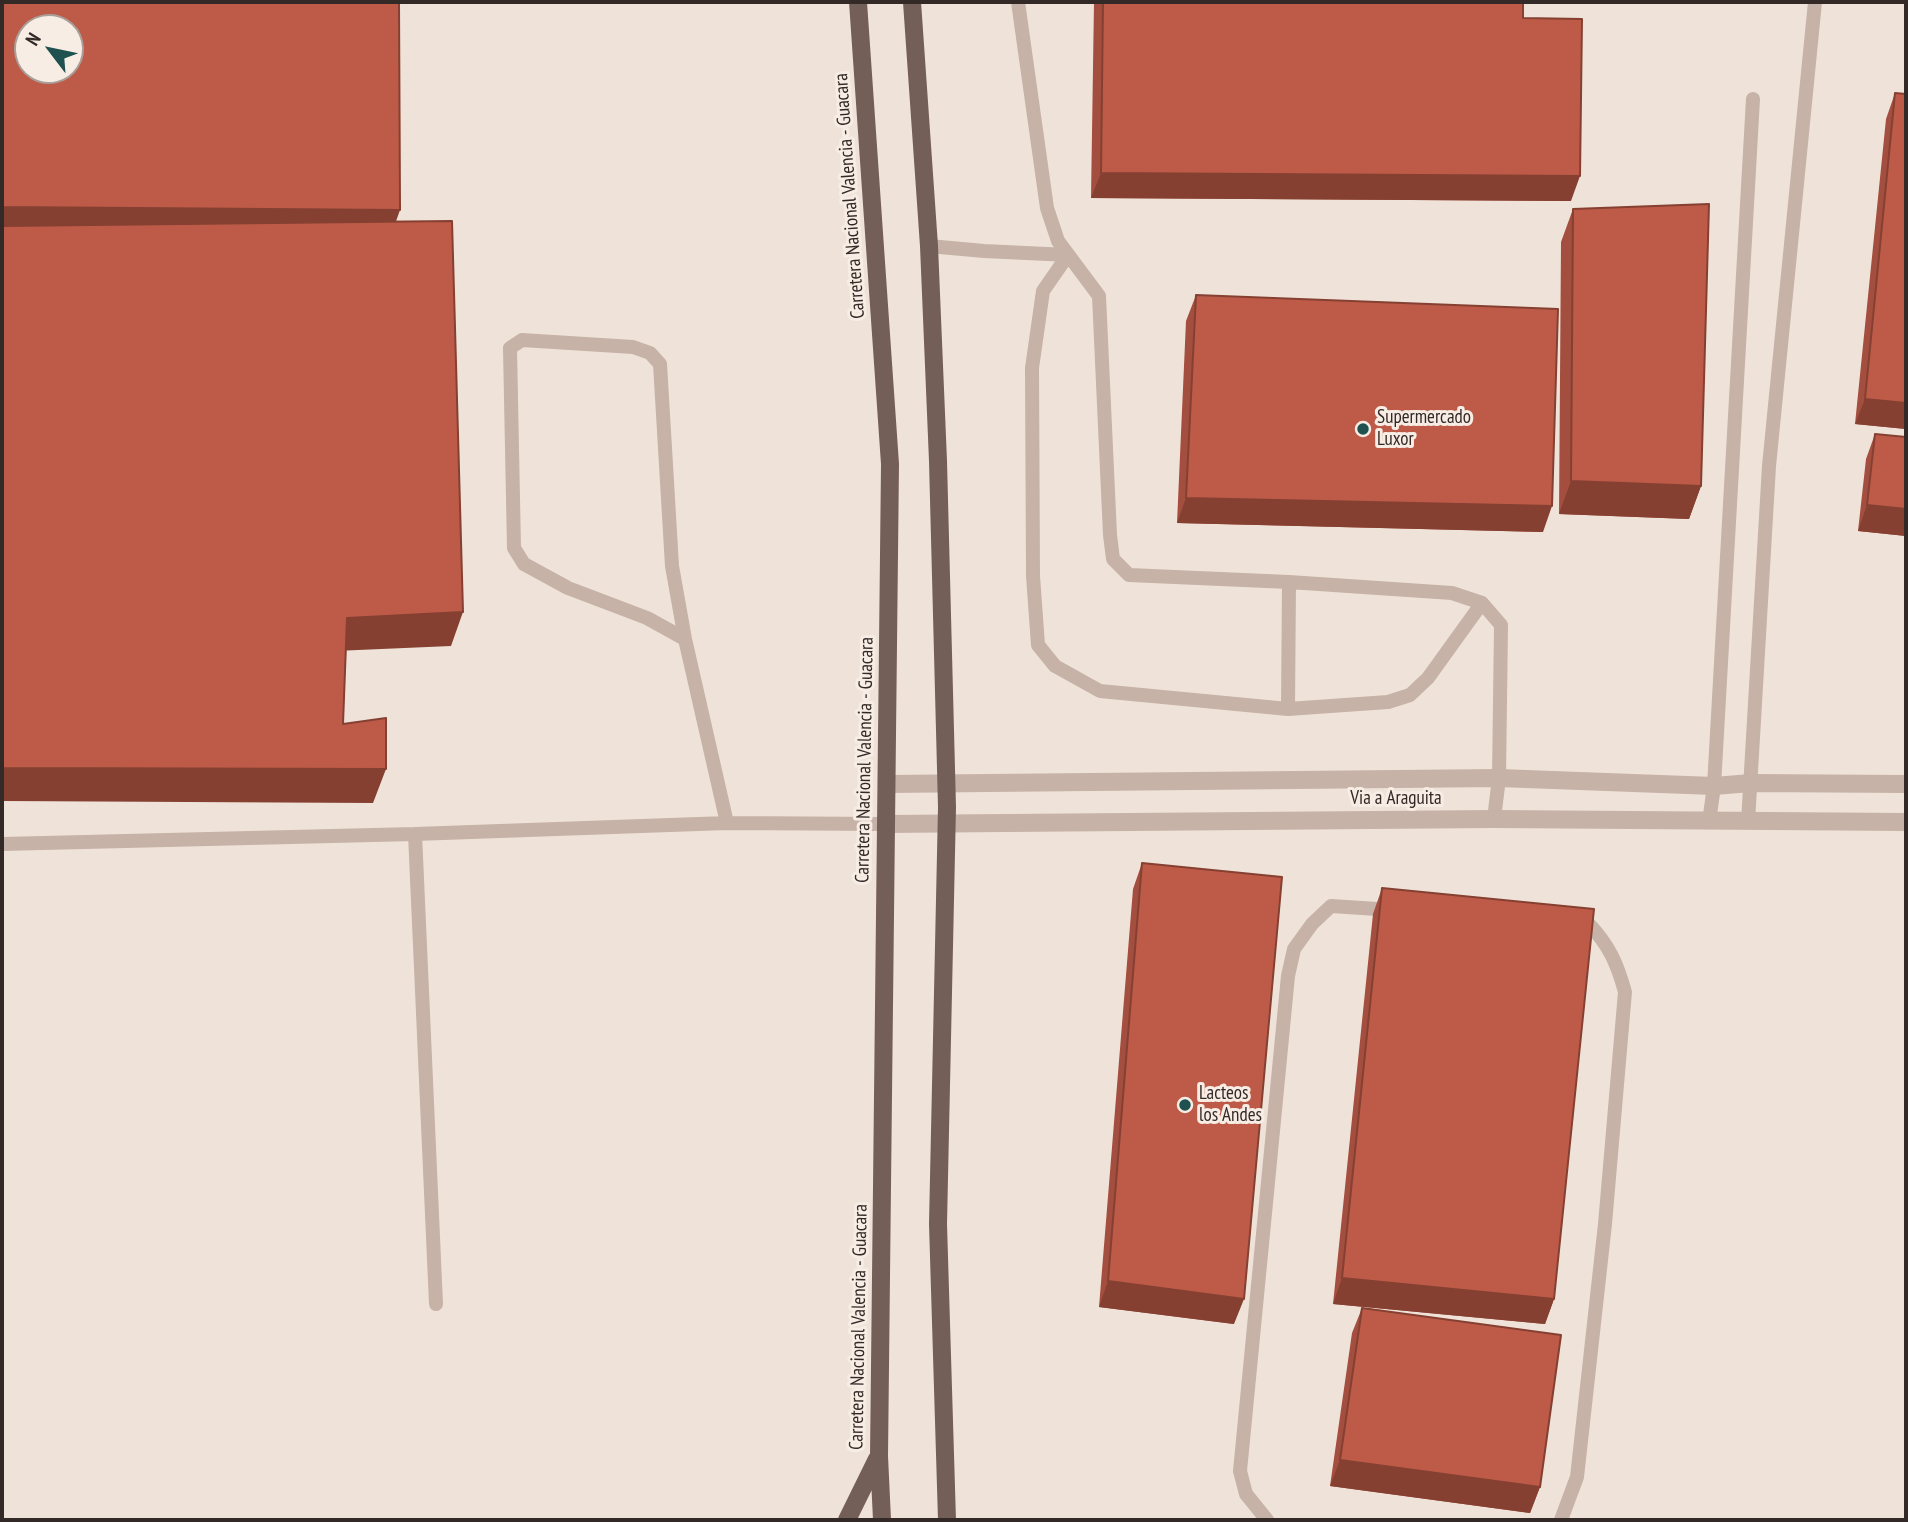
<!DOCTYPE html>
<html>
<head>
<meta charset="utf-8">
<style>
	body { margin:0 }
	#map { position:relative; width:1908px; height:1522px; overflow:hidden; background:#efe3d9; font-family:"PT Sans Narrow",sans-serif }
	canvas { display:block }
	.frame { position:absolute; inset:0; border:4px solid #332926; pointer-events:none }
	.north { position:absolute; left:14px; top:14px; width:70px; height:70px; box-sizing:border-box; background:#f7ede4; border:2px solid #a99f98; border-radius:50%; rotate:302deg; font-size:19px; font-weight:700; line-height:28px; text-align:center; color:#332926 }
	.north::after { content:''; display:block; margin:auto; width:24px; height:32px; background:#1f5150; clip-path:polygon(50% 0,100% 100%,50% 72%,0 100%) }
</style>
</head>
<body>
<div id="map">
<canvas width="1908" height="1522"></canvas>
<div class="frame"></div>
<div class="north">N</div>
</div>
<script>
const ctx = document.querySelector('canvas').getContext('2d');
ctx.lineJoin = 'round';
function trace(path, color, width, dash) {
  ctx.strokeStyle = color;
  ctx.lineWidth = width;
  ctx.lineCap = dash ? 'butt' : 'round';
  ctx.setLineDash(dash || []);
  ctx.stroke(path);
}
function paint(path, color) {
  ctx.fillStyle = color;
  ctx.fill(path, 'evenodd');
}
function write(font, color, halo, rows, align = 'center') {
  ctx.font = font + ' "PT Sans Narrow",sans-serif';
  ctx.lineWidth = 6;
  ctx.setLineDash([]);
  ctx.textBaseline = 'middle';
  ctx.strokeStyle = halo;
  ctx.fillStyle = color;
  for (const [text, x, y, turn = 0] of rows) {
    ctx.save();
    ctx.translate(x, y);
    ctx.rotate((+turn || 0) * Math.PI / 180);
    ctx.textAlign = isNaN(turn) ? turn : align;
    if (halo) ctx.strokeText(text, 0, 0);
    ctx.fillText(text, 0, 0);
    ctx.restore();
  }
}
const lane = new Path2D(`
	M1018,2L1047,208L1058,241L1099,296L1110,535L1113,559L1129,575L1289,582L1452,593L1482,603L1501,625L1499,778L1494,819
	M929,246L984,251L1068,255
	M1068,255L1043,291L1032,368L1033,576L1038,645L1055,666L1100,691L1288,709L1388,702L1410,695L1428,678L1482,603
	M685,639L647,618L568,588L524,564L514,548L510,348L522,340L633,347L650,353L660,364L672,566L685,639L727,823
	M1288,709L1289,582
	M1709,822L1714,786L1753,99
	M1748,822L1769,466L1815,2
	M415,834L436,1304
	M2,844L415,834L727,823L885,824
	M1267,1520L1246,1494L1240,1471L1288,976L1294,949L1312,924L1331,906L1393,910
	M1561,1520L1577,1477L1605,1224L1625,992C1617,963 1609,945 1588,923L1574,922`);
const street = new Path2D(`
	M887,784L1499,778L1714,786L1751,783L1906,784
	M885,824L1494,819L1906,822`);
const primary = new Path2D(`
	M858,2L890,464L879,1456L882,1520
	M912,2L929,246L938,461L947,807L938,1224L947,1520
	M847,1520L877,1459`);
const wall = new Path2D(`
	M1094,2H1523V18L1571,201L1091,198Z
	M1895,93L1906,94V429L1855,424L1886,119Z
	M1573,209L1701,486L1689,519L1559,514L1561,242Z
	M1196,295L1543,532L1177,523L1186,321Z
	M1875,434L1906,437V536L1858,531L1866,459Z
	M1142,863L1234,1324L1099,1307L1133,889Z
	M1382,888L1554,1299L1545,1324L1333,1304L1373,914Z
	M1362,1308L1540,1487L1530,1513L1330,1486L1352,1333Z`);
const shadedWall = new Path2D(`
	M1101,173L1580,176L1571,201L1091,198Z
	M2,207L400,210L388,244L2,240Z
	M1865,399L1906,403V429L1855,424Z
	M1571,481L1701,486L1689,519L1559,514Z
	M1186,498L1552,506L1543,532L1177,523Z
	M1867,505L1906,509V536L1858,531Z
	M463,612L451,646L335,651L347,618Z
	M2,768L386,769L373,803L2,801Z
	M1342,1278L1554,1299L1545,1324L1333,1304Z
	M1108,1281L1244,1299L1234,1324L1099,1307Z
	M1340,1460L1540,1487L1530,1513L1330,1486Z`);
const building = new Path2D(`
	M2,2H399L400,210L2,207ZM28,28H70V70H28Z
	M1103,2H1523V18L1582,19L1580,176L1101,173Z
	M1895,93L1906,94V403L1865,399Z
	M1709,204L1701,486L1571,481L1573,209Z
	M452,221L463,612L347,618L343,724L386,718V769L2,768V226Z
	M1196,295L1558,309L1552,506L1186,498Z
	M1875,434L1906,437V509L1867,505Z
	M1142,863L1282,877L1244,1299L1108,1281Z
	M1382,888L1594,909L1554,1299L1342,1278Z
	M1362,1308L1561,1335L1540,1487L1340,1460Z`);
const markers = [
	[1363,429,7,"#1f5150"],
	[1185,1105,7,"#1f5150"]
];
const streetNames = [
	["Carretera Nacional Valencia - Guacara",850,196,-94],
	["Carretera Nacional Valencia - Guacara",865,760,-89],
	["Via a Araguita",1396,799],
	["Carretera Nacional Valencia - Guacara",859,1327,-89]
];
const poiNames = [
	["Supermercado",1377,418],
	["Luxor",1377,440],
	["Lacteos",1199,1094],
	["los Andes",1199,1116]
];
trace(lane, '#c6b2a6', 14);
trace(street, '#c6b2a6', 18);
trace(primary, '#745f58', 18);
paint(wall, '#a34e3e');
paint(shadedWall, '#854032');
paint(building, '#be5b48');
trace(building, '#854032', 2);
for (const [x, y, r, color] of markers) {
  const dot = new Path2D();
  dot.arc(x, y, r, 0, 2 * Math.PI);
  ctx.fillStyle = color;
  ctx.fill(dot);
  trace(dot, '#f7ede4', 2.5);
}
write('19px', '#332926', '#f7ede4', streetNames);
write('19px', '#332926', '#f7ede4', poiNames, 'left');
</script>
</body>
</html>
